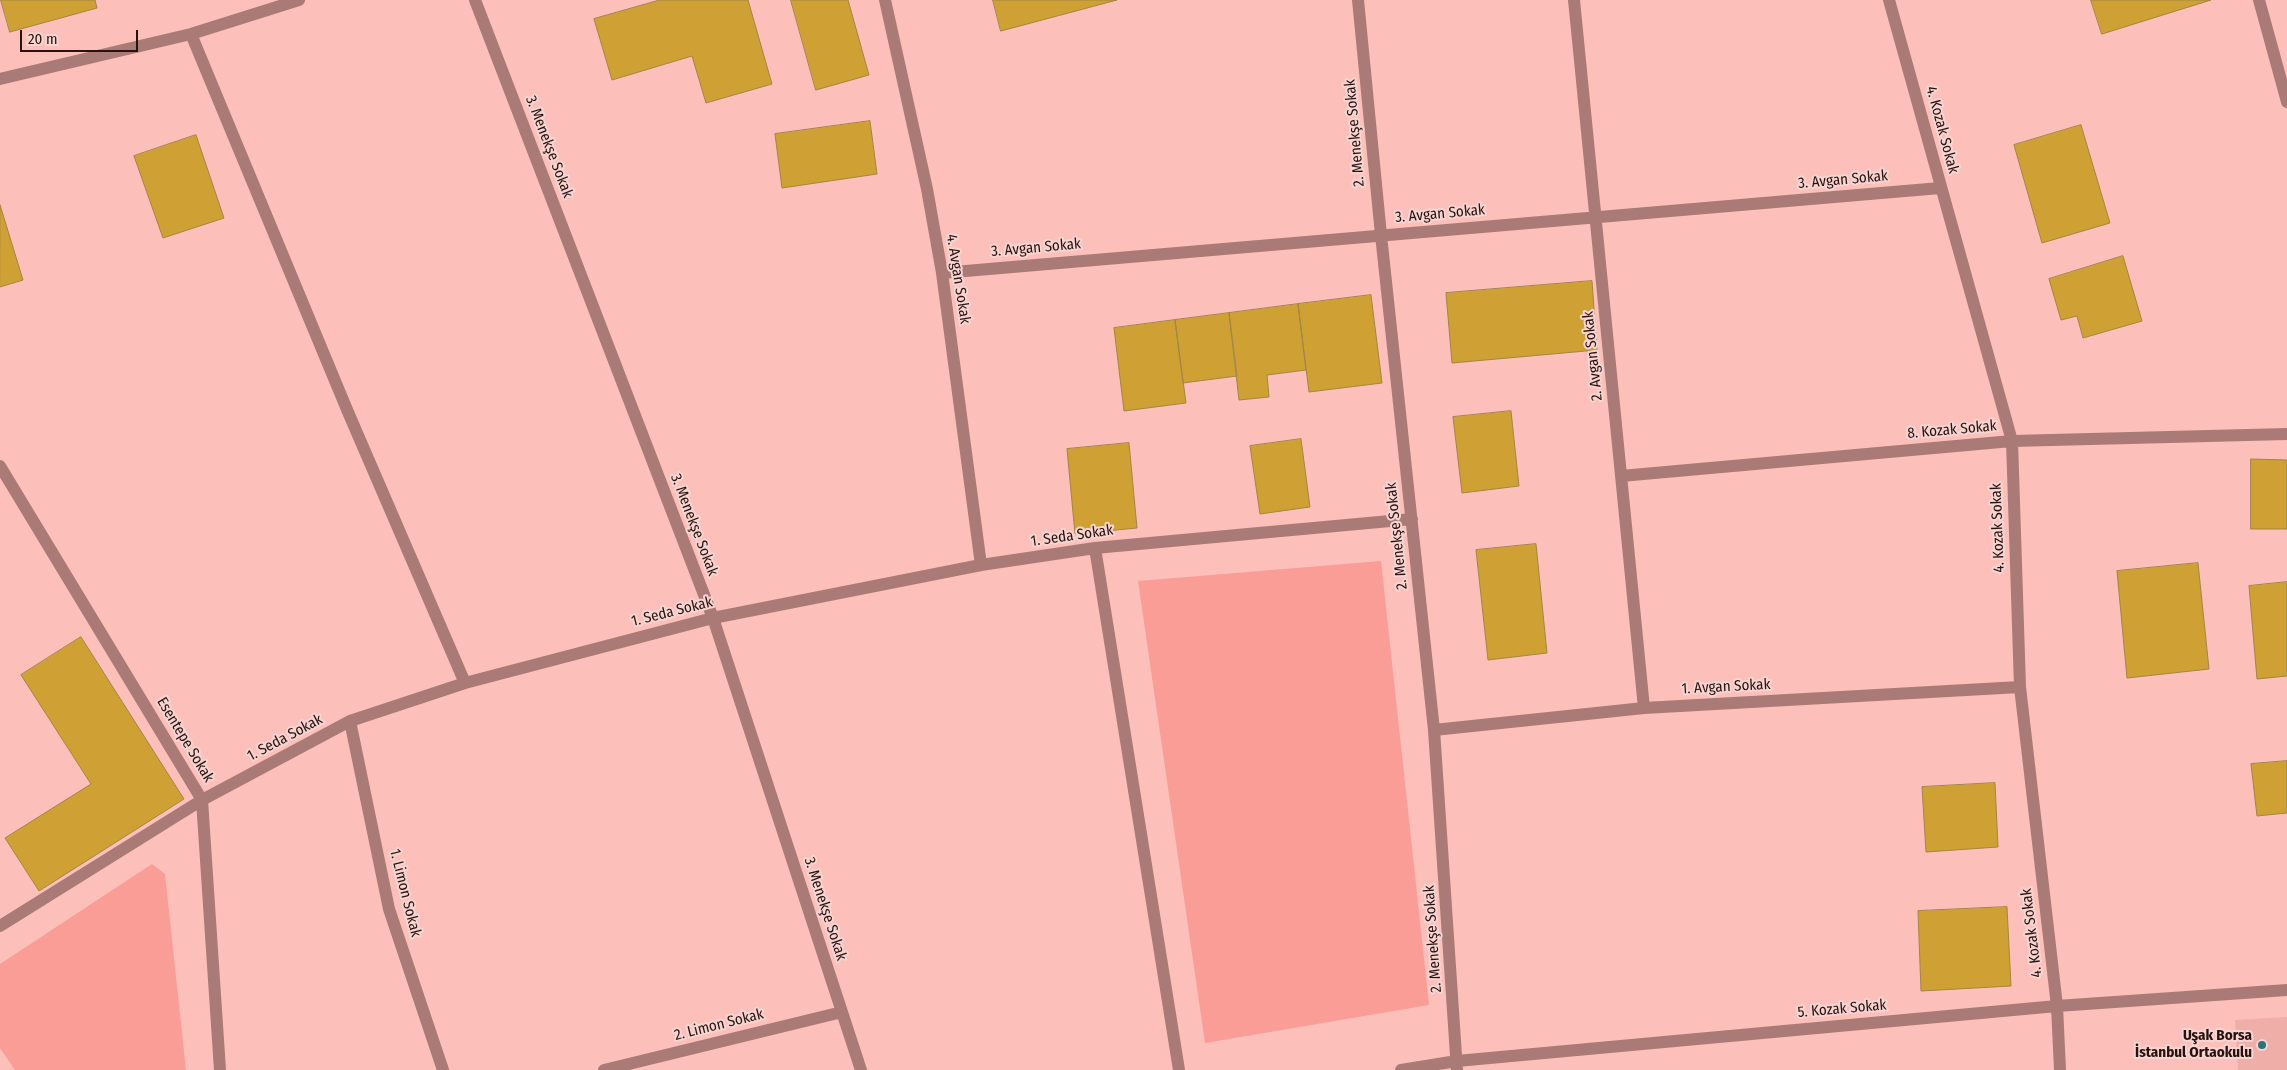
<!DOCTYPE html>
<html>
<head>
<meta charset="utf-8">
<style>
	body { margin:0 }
	#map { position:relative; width:2287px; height:1070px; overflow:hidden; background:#fdbfba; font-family:"Fira Sans Condensed",sans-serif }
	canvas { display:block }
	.scale { position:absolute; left:20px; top:30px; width:118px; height:22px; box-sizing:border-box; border:2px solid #2a100e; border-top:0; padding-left:6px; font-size:15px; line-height:18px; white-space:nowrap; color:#2a100e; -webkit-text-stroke:4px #f5d5d2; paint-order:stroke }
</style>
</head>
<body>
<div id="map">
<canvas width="2287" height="1070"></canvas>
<div class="scale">20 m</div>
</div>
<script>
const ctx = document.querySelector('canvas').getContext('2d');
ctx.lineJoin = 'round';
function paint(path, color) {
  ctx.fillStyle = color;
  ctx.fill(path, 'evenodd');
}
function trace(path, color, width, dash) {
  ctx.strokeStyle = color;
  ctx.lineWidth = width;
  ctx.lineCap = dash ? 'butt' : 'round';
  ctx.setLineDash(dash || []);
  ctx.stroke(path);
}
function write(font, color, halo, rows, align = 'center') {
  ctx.font = font + ' "Fira Sans Condensed",sans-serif';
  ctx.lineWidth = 4;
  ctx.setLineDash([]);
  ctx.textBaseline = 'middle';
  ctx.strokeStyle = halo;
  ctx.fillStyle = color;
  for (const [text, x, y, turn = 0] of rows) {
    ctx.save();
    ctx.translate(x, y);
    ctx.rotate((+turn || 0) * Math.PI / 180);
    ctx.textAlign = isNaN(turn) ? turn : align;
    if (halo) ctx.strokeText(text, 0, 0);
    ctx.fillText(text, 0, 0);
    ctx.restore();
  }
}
const built = new Path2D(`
	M2287,1017V1070H2238L2235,1020Z`);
const green = new Path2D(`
	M1381,561L1429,1005L1205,1043L1138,581Z
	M152,864L165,874L186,1070H15L0,1048V964Z`);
const building = new Path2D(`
	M1,0H95L97,8L10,32Z
	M660,0H748L772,84L706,103L692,56L612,80L594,19Z
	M791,0H848L869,75L816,90Z
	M993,0H1117L1001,31Z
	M2091,0H2211L2102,34Z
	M870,121L877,174L782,188L775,134Z
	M2081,125L2110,223L2042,243L2014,145Z
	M196,135L224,218L163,238L134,156Z
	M0,205L23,280L0,287Z
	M2123,256L2142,321L2083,338L2077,316L2061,320L2049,279Z
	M1592,281L1597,350L1452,363L1446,293Z
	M1371,295L1382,383L1309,392L1298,304Z
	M1298,304L1306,370L1267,375L1269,397L1239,400L1229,313Z
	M1229,313L1237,376L1183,383L1175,320Z
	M1175,320L1186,403L1124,411L1114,328Z
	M1511,411L1519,486L1462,493L1453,417Z
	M1301,439L1310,507L1260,514L1250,446Z
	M1129,443L1137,528L1075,534L1067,449Z
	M2251,459L2287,460V529H2251Z
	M1536,544L1547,653L1488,660L1476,550Z
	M2198,563L2209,669L2127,678L2117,571Z
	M2287,582V676L2257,679L2249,586Z
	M81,637L184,799L39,891L5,838L91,784L21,675Z
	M2287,761V813L2257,816L2251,764Z
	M1995,783L1998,847L1926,852L1922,787Z
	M2007,907L2011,986L1921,991L1918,911Z`);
const minor = new Path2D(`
	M475,0L713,618L861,1070
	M885,0L927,189L942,273L981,565
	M1358,0L1381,235L1434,730L1457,1070
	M1574,0L1644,708
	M1889,0L2012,441L2020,687L2057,1006L2060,1070
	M2259,0L2287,102
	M191,34L348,412L465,683
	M0,79L191,34L299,0
	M942,273L1940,188
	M0,466L202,800L220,1070
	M1621,476L2012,441L2287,434
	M1095,548L1179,1070
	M350,721L389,909L443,1070
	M1434,730L1644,708L2020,687
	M0,926L202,800L350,721L465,683L713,618L981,565L1095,548L1412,519
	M604,1070L842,1012
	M1401,1070L1457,1061L2057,1006L2287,990`);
const markers = [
	[2262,1045,5,"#29737a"]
];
const streetNames = [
	["4. Kozak Sokak",1942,130,75],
	["2. Menekşe Sokak",1355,133,-95],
	["3. Menekşe Sokak",549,147,69],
	["3. Avgan Sokak",1843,180,-5],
	["3. Avgan Sokak",1440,214,-5],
	["3. Avgan Sokak",1036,248,-5],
	["4. Avgan Sokak",958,279,81],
	["2. Avgan Sokak",1593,356,-96],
	["8. Kozak Sokak",1952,430,-5],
	["3. Menekşe Sokak",694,525,69],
	["4. Kozak Sokak",1998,528,-92],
	["1. Seda Sokak",1072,536,-8],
	["2. Menekşe Sokak",1397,536,-96],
	["1. Seda Sokak",672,612,-14],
	["1. Avgan Sokak",1726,687,-3],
	["1. Seda Sokak",285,738,-28],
	["Esentepe Sokak",185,740,59],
	["1. Limon Sokak",405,893,76],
	["3. Menekşe Sokak",825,909,72],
	["4. Kozak Sokak",2032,933,-97],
	["2. Menekşe Sokak",1433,939,-94],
	["5. Kozak Sokak",1842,1009,-5],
	["2. Limon Sokak",719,1025,-14]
];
const poiNames = [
	["Uşak Borsa",2252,1036],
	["İstanbul Ortaokulu",2252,1053]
];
paint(built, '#f0aea9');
paint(green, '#fa9d97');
paint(building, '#cfa033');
trace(building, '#a38546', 1);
trace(minor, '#aa7a76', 12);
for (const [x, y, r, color] of markers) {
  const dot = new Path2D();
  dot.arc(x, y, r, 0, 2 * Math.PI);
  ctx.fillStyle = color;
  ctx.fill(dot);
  trace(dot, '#f5d5d2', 2);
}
write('15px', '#2a100e', '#f5d5d2', streetNames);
write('bold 15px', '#2a100e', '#f5d5d2', poiNames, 'right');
</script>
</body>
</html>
